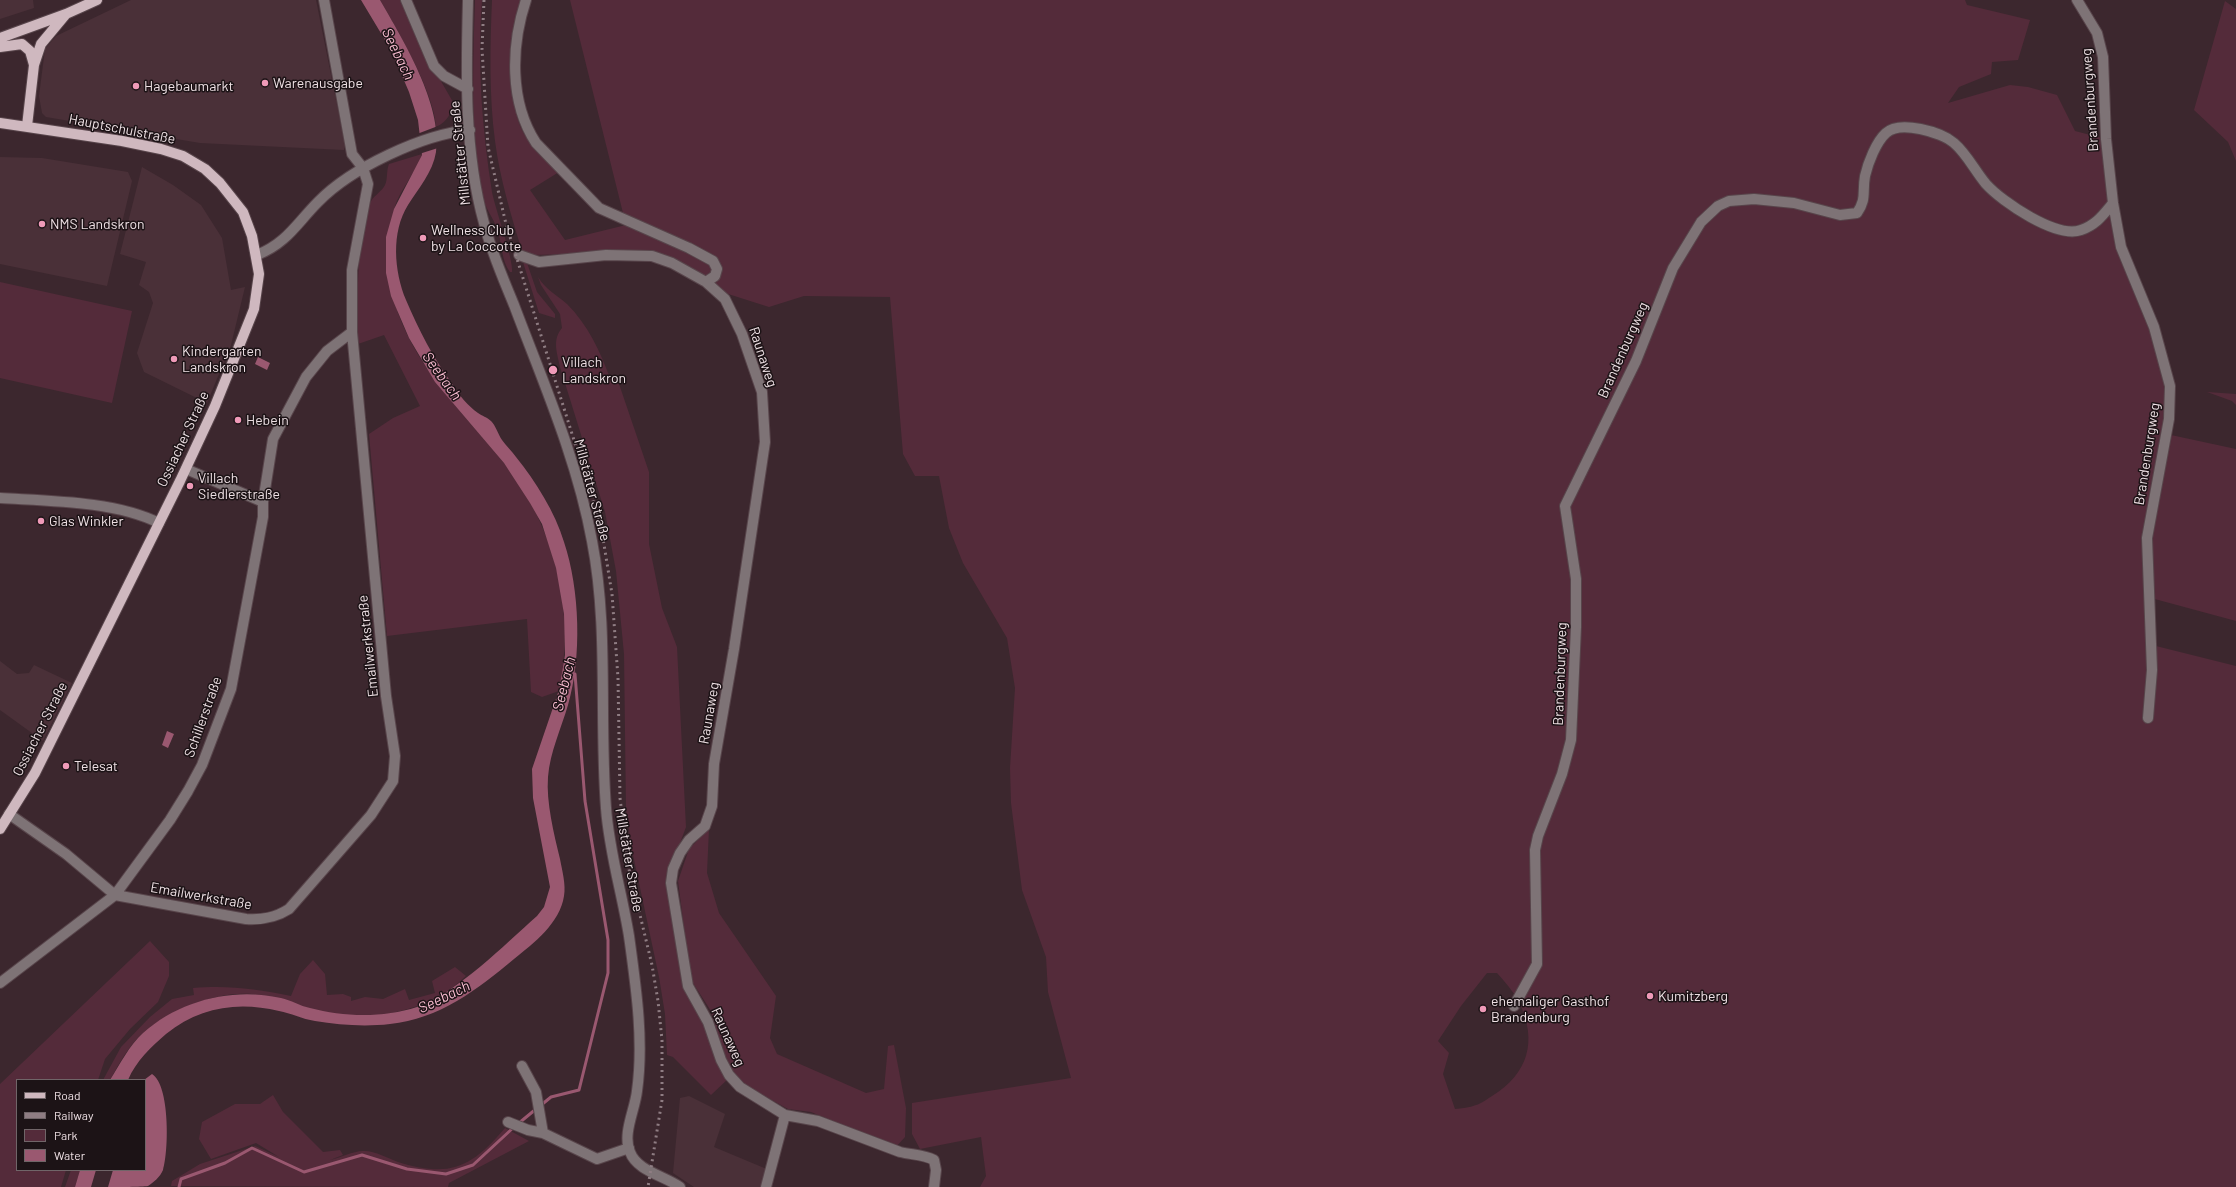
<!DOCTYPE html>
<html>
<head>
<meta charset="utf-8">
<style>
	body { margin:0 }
	#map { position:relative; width:2236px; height:1187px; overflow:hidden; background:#3c272e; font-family:Barlow,sans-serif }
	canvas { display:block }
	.legend { position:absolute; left:16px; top:1079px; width:130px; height:92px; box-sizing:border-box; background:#1c1316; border:1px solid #706568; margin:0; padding:5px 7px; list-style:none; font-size:12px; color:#eee0e4 }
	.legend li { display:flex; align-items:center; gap:8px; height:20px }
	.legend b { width:20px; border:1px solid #706568 }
</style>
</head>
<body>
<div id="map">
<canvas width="2236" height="1187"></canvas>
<ul class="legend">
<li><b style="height:5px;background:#cfb8bf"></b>Road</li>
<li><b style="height:5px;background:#8f7d83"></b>Railway</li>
<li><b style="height:11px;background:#542b3a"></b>Park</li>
<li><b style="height:11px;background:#9a5870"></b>Water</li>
</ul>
</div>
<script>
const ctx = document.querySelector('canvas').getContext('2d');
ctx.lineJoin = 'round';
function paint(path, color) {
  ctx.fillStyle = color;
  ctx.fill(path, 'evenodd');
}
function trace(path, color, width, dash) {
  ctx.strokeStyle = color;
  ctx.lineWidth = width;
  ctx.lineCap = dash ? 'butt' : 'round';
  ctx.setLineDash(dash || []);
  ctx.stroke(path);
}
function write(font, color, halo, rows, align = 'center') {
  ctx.font = font + ' Barlow,sans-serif';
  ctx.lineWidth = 3;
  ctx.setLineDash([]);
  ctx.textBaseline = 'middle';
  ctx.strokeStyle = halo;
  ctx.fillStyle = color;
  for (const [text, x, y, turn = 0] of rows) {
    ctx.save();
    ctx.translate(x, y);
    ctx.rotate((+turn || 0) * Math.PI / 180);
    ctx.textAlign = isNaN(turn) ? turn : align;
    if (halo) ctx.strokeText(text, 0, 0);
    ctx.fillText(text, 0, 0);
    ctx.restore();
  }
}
const built = new Path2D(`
	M0,0H33L34,8L0,19Z
	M131,0H316L345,145L344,150L200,143L46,117L42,113L39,96L45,49L56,36Z
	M0,157L42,158L128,172L132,181L107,286L0,264Z
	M142,167L173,185L201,205L222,238L231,290L245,287L231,345L207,403L144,372L137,353L153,303L149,292L139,285L146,262L120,254Z
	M0,661L17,674L29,673L34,665L72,683L43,741L0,710Z
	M689,1096L725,1114L714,1147L769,1170L762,1187H694L673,1173L680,1098Z`);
const green = new Path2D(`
	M380,0H400L420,45L453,102C451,114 448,121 436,127C434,92 398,31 380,0Z
	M475,0H482C477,65 482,128 492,192C495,208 514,261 512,272H510C501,261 502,242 497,228C493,218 486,209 483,198C470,134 473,65 475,0Z
	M492,0H522C520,30 509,96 519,123C525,142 546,158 559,172L530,190L565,240L626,225L570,0H1965L1967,5L2030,20L2018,60L1992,62L1991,74L1959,87L1948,103L2010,85L2028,87L2057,95L2075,131L2106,139L2118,226L2167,381L2171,435L2236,449V621L2151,598L2152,645L2236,666V1187H980L986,1176L981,1137L920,1149L912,1134V1103L1071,1078L1048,992L1046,957L1022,890L1011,803L1010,768L1015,688L1007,638L963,563L949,528L939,476H915L903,454L890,297L804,296L769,307L725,293L691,267L650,252L533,255L522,251C511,215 500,179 495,141C489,95 490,46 492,0ZM1487,973H1497C1505,982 1513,991 1519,1002C1538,1041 1528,1074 1492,1096C1487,1099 1481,1104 1476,1105C1469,1108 1462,1108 1455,1109L1443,1074L1449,1053L1438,1041L1461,1006Z
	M2225,1L2236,9V161L2228,142L2194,110Z
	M422,154C417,171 396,195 394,211C392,234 396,260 397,283C397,292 395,305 398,313C420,373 465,415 504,463C555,526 576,612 559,691L542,697L531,692L527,619L387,636L369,434L393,418L420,406L384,335L358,344C358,306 355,234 371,201C375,195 382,191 385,185C388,179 386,171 389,164Z
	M522,259L526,260L537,292L555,314V318L539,313Z
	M538,277C545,289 557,295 567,304C588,325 600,351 610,378H617L649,472V544L662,608L677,647L686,827L670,870L680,961L728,1079L711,1095L673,1057L667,1055L665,1014L659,977L632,850L626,809L624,654L616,571L605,512L560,367C557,352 552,340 562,328L560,314L541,285Z
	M0,282L132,311L112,403L0,378Z
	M2207,392L2236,394V405L2232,401Z
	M709,829L707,873L719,913L776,996L770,1038L777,1054L866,1093L884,1089L888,1046L894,1045L906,1108L905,1137L896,1147L811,1112L788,1109L743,1084L734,1073L721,1048L711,1011L691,980L678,881L689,849Z
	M150,941L169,962V976L158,1002L130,1029L105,1059L98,1080H17V1170H66L61,1187H0V1084Z
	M313,960L325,974L327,995L343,994L351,997V1001L365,997L383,999L405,989L409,1000L435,993L432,981L455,967L466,976C432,1009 378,1022 331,1014C305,1009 278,996 252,994C215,991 171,1010 143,1033C129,1045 119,1064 110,1080H103L121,1047L150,1017L172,999L194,995L193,988C229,985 256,989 291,996L300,974Z
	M273,1095L283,1112L323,1152L340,1150L343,1155L330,1160C340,1158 353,1151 363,1151C373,1150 388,1158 398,1162C450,1178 471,1168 505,1128L529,1141L449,1183L448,1187L171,1186L172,1181L200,1164L255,1146L279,1157L256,1143L211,1159L199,1139L202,1122L235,1104H260Z
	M71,1170H80L75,1187H65Z`);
const water = new Path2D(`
	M361,0H380C403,40 443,105 436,152C433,172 418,189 408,205C391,232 394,271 406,300C419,330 433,358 453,385C459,395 468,406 478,413C482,416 487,417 491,421C496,426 498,434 502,440C506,446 512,451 516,457C536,482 555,512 564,542C580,590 582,657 568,705C561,729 550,752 548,777C546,802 554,834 560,859C562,870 566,884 564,896C560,923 534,943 514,959C477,990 439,1019 390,1024C365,1027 339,1025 315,1021C302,1019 291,1013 279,1011C238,1001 199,1007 166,1034C151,1047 136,1061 128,1080H110C120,1064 129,1046 143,1033C180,1000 233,987 281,998C291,1000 300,1006 310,1008C344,1017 383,1018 417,1007C458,992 503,946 537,916L544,907L550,887L533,798L532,769L559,690L565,655L564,614L556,568L542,524L530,503L504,463L435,382L409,338L391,296L386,273V237L394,209L422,155L418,120L409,92L391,50Z
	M258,357L270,363L267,370L255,364Z
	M167,731L174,734L168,748L162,745Z
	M152,1074C170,1085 169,1151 163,1170C160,1177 154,1182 148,1186C142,1187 117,1187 108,1187L113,1170H145L144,1080Z
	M80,1170H96L91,1187H75Z`);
const pier = new Path2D(`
	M438,126V148L419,154L417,134Z`);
const stream = new Path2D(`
	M540,1106L551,1097L579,1090L608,973V940L585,801L575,674
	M519,1123L536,1109
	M179,1187L181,1179L225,1163L252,1148L304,1172L362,1155L407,1169L446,1174L473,1165L514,1127`);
const minor = new Path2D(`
	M406,0L434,66L444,76L468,89
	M468,0C466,74 464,151 484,223C491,251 503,278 514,305C543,382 577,459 592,541C609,628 599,719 606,808C609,851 622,893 629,936C636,987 644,1040 637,1091C635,1110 622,1134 630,1152C637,1171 665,1176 680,1187
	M526,0C511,45 509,102 536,143L599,208L689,248L713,261L717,269L715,276L706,282
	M2077,0L2097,33L2103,57L2106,139L2113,203L2121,247L2154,327L2170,386L2169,419L2147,538L2152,670L2148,718
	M257,255C287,243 297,223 318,202C351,168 423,134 470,130
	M519,255L539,262L606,255L652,256L672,263L706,282L725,299L742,334L762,392L765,442L734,649L714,764L712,806L705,826L689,840L680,853L673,869L671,883L688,986L708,1022L721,1060L729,1075L740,1087L785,1115L766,1187
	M186,469L263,502
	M0,498C49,501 115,501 159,523
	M9,814L66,854L115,895L246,919C262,920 275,918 289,909L371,815L393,781L395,756L386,696L352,332V270L368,184L363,168L352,154L324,0
	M0,983L115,895L170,820L188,791L202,765L231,689L263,517V502L273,439L306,377L327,351L352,332
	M1514,1006L1537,964L1535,850L1538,836L1562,774L1571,740L1576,627V579L1565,506L1636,361L1673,268L1701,222L1718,206L1729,201L1754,199L1794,203L1840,215L1857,213C1867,198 1862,193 1865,176C1868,163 1876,142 1886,133C1900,120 1941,132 1954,143C1967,154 1975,171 1986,184C2002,202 2057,239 2081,230C2096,225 2103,215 2113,203
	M522,1066L536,1092L543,1133
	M785,1115L818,1121L900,1152C912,1155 923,1154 934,1160L936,1170L934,1187
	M508,1122L528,1130L543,1133L597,1159L629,1148`);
const major = new Path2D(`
	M0,38L66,14L97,0
	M0,47L22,44L30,51L34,65
	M0,123L122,141L161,149L183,156L205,169L220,183L243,212L252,236L259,274L254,309L215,406L180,481L35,773L0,829
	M27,126L34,65L41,44L66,14`);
const rail = new Path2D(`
	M484,0L482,49L488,147L506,224L601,526L612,594L618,678L620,798L628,865L652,965L658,1001L662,1040V1100L648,1187`);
const markers = [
	[265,83,4,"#ef9ab8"],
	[136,86,4,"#ef9ab8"],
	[42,224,4,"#ef9ab8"],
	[423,238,4,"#ef9ab8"],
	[174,359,4,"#ef9ab8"],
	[553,370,5,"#ef9ab8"],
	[238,420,4,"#ef9ab8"],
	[190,486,4,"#ef9ab8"],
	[41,521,4,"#ef9ab8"],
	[66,766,4,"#ef9ab8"],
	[1650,996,4,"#ef9ab8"],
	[1483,1009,4,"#ef9ab8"]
];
const poiNames = [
	["Warenausgabe",273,83],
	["Hagebaumarkt",144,86],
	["NMS Landskron",50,224],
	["Wellness Club",431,230],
	["by La Coccotte",431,246],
	["Kindergarten",182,351],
	["Landskron",182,367],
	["Villach",562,362],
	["Landskron",562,378],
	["Hebein",246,420],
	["Villach",198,478],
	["Siedlerstraße",198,494],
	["Glas Winkler",49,521],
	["Telesat",74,766],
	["Kumitzberg",1658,996],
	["ehemaliger Gasthof",1491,1001],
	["Brandenburg",1491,1017]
];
const streetNames = [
	["Brandenburgweg",2090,100,-94],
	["Hauptschulstraße",122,129,11],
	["Millstätter Straße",460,153,-96],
	["Brandenburgweg",1623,350,-66],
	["Raunaweg",763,357,72],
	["Ossiacher Straße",183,439,-65],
	["Brandenburgweg",2147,454,-81],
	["Millstätter Straße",592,490,75],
	["Emailwerkstraße",368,646,-96],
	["Brandenburgweg",1560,674,-88],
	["Raunaweg",709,713,-80],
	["Schillerstraße",203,717,-70],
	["Ossiacher Straße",40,729,-63],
	["Millstätter Straße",629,860,80],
	["Emailwerkstraße",201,896,10],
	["Raunaweg",728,1037,66]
];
const waterNames = [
	["Seebach",398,54,64],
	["Seebach",442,376,54],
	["Seebach",564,684,-76],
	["Seebach",444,997,-26]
];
paint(built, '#4a3038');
paint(green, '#542b3a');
paint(water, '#9a5870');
paint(pier, '#3c272e');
trace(stream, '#9a5870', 3);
trace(minor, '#58454b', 12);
trace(major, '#58454b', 12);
trace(minor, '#7e7376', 10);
trace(major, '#cfb8bf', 10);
trace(rail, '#8f7d83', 3, [2, 4]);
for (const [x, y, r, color] of markers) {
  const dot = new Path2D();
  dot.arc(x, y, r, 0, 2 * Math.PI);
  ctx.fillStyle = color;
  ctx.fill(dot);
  trace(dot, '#1c1316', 1.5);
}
write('14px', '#eee0e4', '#1c1316', poiNames, 'left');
write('14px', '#eee0e4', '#1c1316', streetNames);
write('italic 15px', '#f7bbcf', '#1c1316', waterNames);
</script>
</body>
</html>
